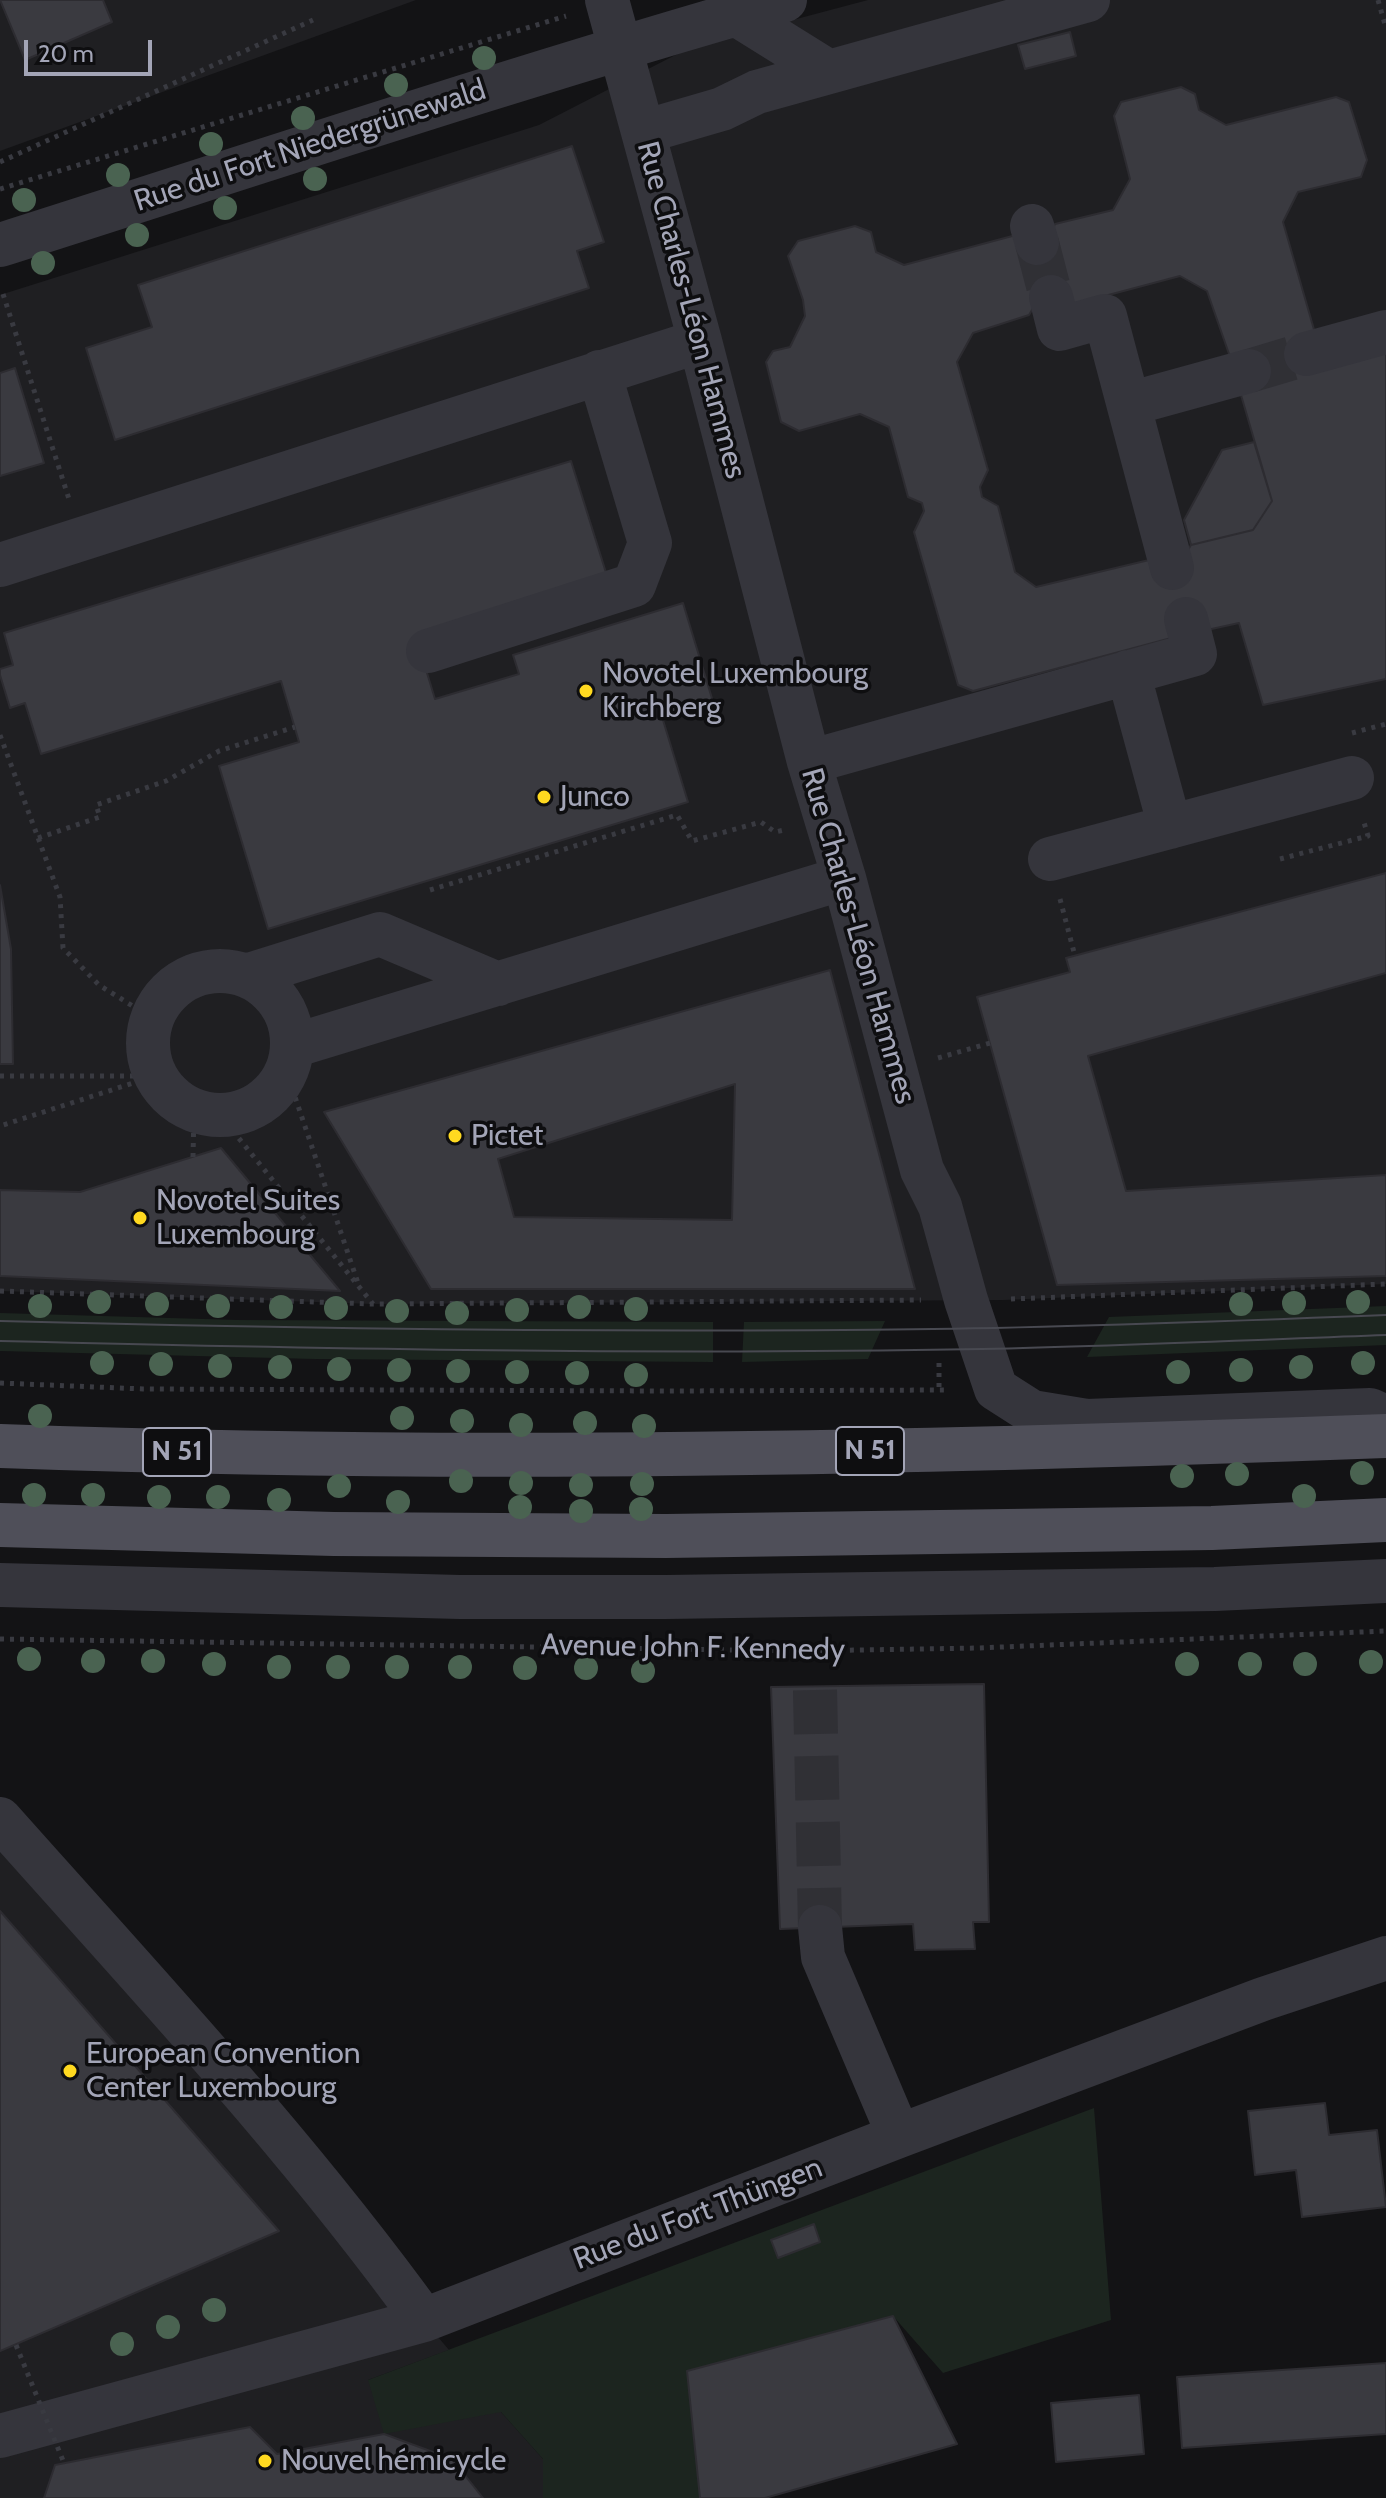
<!DOCTYPE html>
<html>
<head>
<meta charset="utf-8">
<style>
	body { margin:0 }
	#map { position:relative; width:1386px; height:2498px; overflow:hidden; background:#131315; font-family:Cabin,sans-serif }
	canvas { display:block }
	.scale { position:absolute; left:24px; top:40px; width:128px; height:36px; box-sizing:border-box; border:4px solid #a3a5b7; border-top:0; padding-left:10px; font-size:24px; line-height:28px; white-space:nowrap; color:#a3a5b7; -webkit-text-stroke:6px #0e0e10; paint-order:stroke }
</style>
</head>
<body>
<div id="map">
<canvas width="1386" height="2498"></canvas>
<div class="scale">20 m</div>
</div>
<script>
const ctx = document.querySelector('canvas').getContext('2d');
ctx.lineJoin = 'round';
function paint(path, color) {
  ctx.fillStyle = color;
  ctx.fill(path, 'evenodd');
}
function trace(path, color, width, dash) {
  ctx.strokeStyle = color;
  ctx.lineWidth = width;
  ctx.lineCap = dash ? 'butt' : 'round';
  ctx.setLineDash(dash || []);
  ctx.stroke(path);
}
function write(font, color, halo, rows, align = 'center') {
  ctx.font = font + ' Cabin,sans-serif';
  ctx.lineWidth = 7;
  ctx.setLineDash([]);
  ctx.textBaseline = 'middle';
  ctx.strokeStyle = halo;
  ctx.fillStyle = color;
  for (const [text, x, y, turn = 0] of rows) {
    ctx.save();
    ctx.translate(x, y);
    ctx.rotate((+turn || 0) * Math.PI / 180);
    ctx.textAlign = isNaN(turn) ? turn : align;
    if (halo) ctx.strokeText(text, 0, 0);
    ctx.fillText(text, 0, 0);
    ctx.restore();
  }
}
const built = new Path2D(`
	M0,0H416L0,151Z
	M868,0H1386V1284L1003,1300L373,1304L0,1291V295L539,125L691,47Z
	M0,1819L449,2350L368,2380L501,2412L543,2459V2498H0Z`);
const green = new Path2D(`
	M1386,1306V1345L1087,1357L1109,1317Z
	M0,1313L238,1320L713,1322V1362L315,1359L0,1351Z
	M885,1321L868,1359L742,1362L744,1322Z
	M1094,2108L1111,2320L943,2373L893,2316L687,2371L700,2498H543V2459L501,2412L384,2434L368,2380Z`);
const building = new Path2D(`
	M0,0H103L112,22L25,60Z
	M1070,32L1076,56L1025,69L1018,45Z
	M1181,87L1195,94L1199,110L1226,125L1336,97L1349,102L1367,160L1361,177L1298,192L1283,222L1315,333L1386,341V679L1263,705L1239,623L1175,637L973,691L958,685L914,532L924,511L922,503L908,497L889,427L860,414L799,431L781,422L766,362L773,351L790,347L805,316L803,300L788,256L798,241L855,226L871,232L876,252L904,265L1016,235L1047,241L1055,224L1113,210L1130,179L1114,116L1121,102ZM1180,276L1207,291L1229,354L1272,501L1253,530L1191,545L1178,566L1149,560L1036,587L1015,572L998,506L982,497L980,487L988,470L957,362L973,333L1029,315L1038,300L1067,306Z
	M572,146L604,242L577,251L589,288L115,440L86,348L152,327L138,285Z
	M15,368L44,463L0,476V373Z
	M1254,442L1272,501L1253,530L1191,545L1184,520L1222,450Z
	M571,461L608,579L416,637L435,699L519,674L513,655L683,603L714,705L663,720L688,802L268,929L219,766L299,742L281,681L41,754L25,703L10,708L0,675V669L13,665L4,633Z
	M1386,873V973L1088,1056L1126,1191L1386,1175V1276L1057,1285L977,997L1070,972L1066,958Z
	M0,885L11,949L13,1064H0Z
	M830,970L915,1289H431L324,1112ZM735,1084L732,1220L514,1217L498,1159Z
	M221,1148L340,1291L0,1276V1190L80,1192Z
	M984,1684L989,1922H973L975,1949L915,1950L913,1924L780,1929L771,1687Z
	M0,1911L279,2231L0,2351Z
	M1325,2103L1329,2135L1377,2130L1386,2207L1302,2217L1296,2170L1255,2175L1248,2111Z
	M814,2224L820,2242L778,2258L771,2240Z
	M893,2316L957,2444L765,2498H700L687,2371Z
	M1386,2363V2434L1182,2448L1177,2377Z
	M1139,2395L1144,2454L1056,2462L1051,2403Z
	M250,2427L277,2454L384,2434L452,2459L483,2498H44L55,2465Z`);
const minorTunnel = new Path2D(`
	M1037,243L1051,297
	M1249,371L1306,354
	M815,1690L820,1927`);
const path = new Path2D(`
	M1378,0L1386,28
	M0,162L313,20
	M0,189L566,16
	M3,294L69,499
	M1352,733L1386,724
	M0,735L60,897L63,948L99,985L152,1018
	M38,838L100,817L96,805L166,781L219,751L295,727
	M1280,859L1368,836L1363,819
	M430,890L677,815L692,841L761,822L775,832L784,830
	M1060,899L1075,956
	M938,1058L990,1043
	M0,1076H155L0,1126
	M292,1088L358,1283
	M220,1115L373,1304
	M193,1157L194,1111
	M302,1244L319,1236
	M0,1291L373,1304L921,1300
	M1011,1299L1386,1284
	M939,1363V1390
	M0,1383L143,1389L666,1391L949,1390
	M0,1639L802,1651L978,1648L1386,1631`);
const minor = new Path2D(`
	M607,0L700,341L809,762L844,878L922,1170L940,1206L966,1300L996,1389L1032,1412L1087,1421L1370,1410L1386,1417
	M736,14L829,72
	M643,132L722,109L757,92L1088,0
	M1032,226L1037,243
	M0,245C261,162 522,75 785,0
	M1051,297L1059,329L1105,316L1172,568
	M1306,354L1386,332
	M1129,404L1249,371
	M0,565L700,341
	M428,651L634,585L650,543L599,372
	M1128,672L1170,827
	M809,762L1195,654L1186,619
	M1050,859L1352,778
	M148 1043a72 72 0 1 1 144 0a72 72 0 1 1-144 0Z
	M249,975L380,934L498,984
	M293,1046L844,878
	M0,1585L460,1597H666L1215,1589L1386,1581
	M0,1819C145,1982 296,2143 424,2320
	M820,1927L823,1957L899,2136
	M0,2436L424,2320L899,2136L1263,1999L1386,1958`);
const major = new Path2D(`
	M0,1446C462,1463 924,1453 1386,1436
	M0,1525L334,1534L666,1536L1212,1528L1386,1520`);
const tram = new Path2D(`
	M0,1321C311,1329 622,1333 933,1329C1084,1327 1235,1321 1386,1315
	M0,1341C327,1349 655,1355 982,1349C1117,1346 1251,1340 1386,1335`);
const pathBridge = new Path2D(`
	M16,2345L64,2463`);
const trees = [
	[484,58],
	[396,85],
	[303,118],
	[211,144],
	[118,175],
	[315,179],
	[24,200],
	[225,208],
	[137,235],
	[43,263],
	[99,1302],
	[1358,1302],
	[1294,1303],
	[157,1304],
	[1241,1304],
	[40,1306],
	[218,1306],
	[281,1307],
	[579,1307],
	[336,1308],
	[636,1309],
	[517,1310],
	[397,1311],
	[457,1313],
	[102,1363],
	[1363,1363],
	[161,1364],
	[220,1366],
	[280,1367],
	[1301,1367],
	[339,1369],
	[399,1370],
	[1241,1370],
	[458,1371],
	[517,1372],
	[1178,1372],
	[577,1373],
	[636,1375],
	[40,1416],
	[402,1418],
	[462,1421],
	[585,1423],
	[521,1425],
	[644,1426],
	[1362,1473],
	[1237,1474],
	[1182,1476],
	[461,1481],
	[521,1483],
	[642,1484],
	[581,1485],
	[339,1486],
	[34,1495],
	[93,1495],
	[1304,1496],
	[159,1497],
	[218,1497],
	[279,1500],
	[398,1502],
	[520,1507],
	[641,1509],
	[581,1511],
	[29,1659],
	[93,1661],
	[153,1661],
	[1371,1662],
	[214,1664],
	[1187,1664],
	[1250,1664],
	[1305,1664],
	[279,1667],
	[338,1667],
	[397,1667],
	[460,1667],
	[525,1668],
	[586,1668],
	[643,1671],
	[214,2310],
	[168,2327],
	[122,2344]
];
const markers = [
	[586,691,8,"#ffd920"],
	[544,797,8,"#ffd920"],
	[455,1136,8,"#ffd920"],
	[140,1218,8,"#ffd920"],
	[70,2071,8,"#ffd920"],
	[265,2461,8,"#ffd920"]
];
const shields = [
	[870,1451,68],
	[177,1452,68]
];
const shieldNames = [
	["N 51",870,1451],
	["N 51",177,1452]
];
const streetNames = [
	["Rue du Fort Niedergrünewald",310,146,-18],
	["Rue Charles-Léon Hammes",691,310,75],
	["Rue Charles-Léon Hammes",858,936,74],
	["Avenue John F. Kennedy",693,1648,1],
	["Rue du Fort Thüngen",698,2214,-21]
];
const poiNames = [
	["Novotel Luxembourg",602,674],
	["Kirchberg",602,708],
	["Junco",560,797],
	["Pictet",471,1136],
	["Novotel Suites",156,1201],
	["Luxembourg",156,1235],
	["European Convention",86,2054],
	["Center Luxembourg",86,2088],
	["Nouvel hémicycle",281,2461]
];
paint(built, '#1f1f22');
paint(green, '#1c251f');
paint(building, '#3a3a40');
trace(building, '#2d2c31', 2);
trace(minorTunnel, '#303035', 44, [44, 22]);
trace(path, '#393a41', 5, [4, 6]);
trace(minor, '#35353c', 44);
trace(major, '#4f4f59', 44);
trace(tram, '#484951', 2);
trace(pathBridge, '#393a41', 5, [4, 6]);
ctx.fillStyle = '#4a6351';
for (const [x, y] of trees) {
  ctx.beginPath();
  ctx.arc(x, y, 12, 0, 2 * Math.PI);
  ctx.fill();
}
for (const [x, y, r, color] of markers) {
  const dot = new Path2D();
  dot.arc(x, y, r, 0, 2 * Math.PI);
  ctx.fillStyle = color;
  ctx.fill(dot);
  trace(dot, '#0e0e10', 3);
}
for (const [x, y, w] of shields) {
  const box = new Path2D();
  box.roundRect(x - w / 2, y - 24, w, 48, 6);
  ctx.fillStyle = '#0e0e10';
  ctx.fill(box);
  trace(box, '#a3a5b7', 2);
}
write('bold 28px', '#a3a5b7', null, shieldNames);
write('30px', '#a3a5b7', '#0e0e10', streetNames);
write('30px', '#a3a5b7', '#0e0e10', poiNames, 'left');
</script>
</body>
</html>
